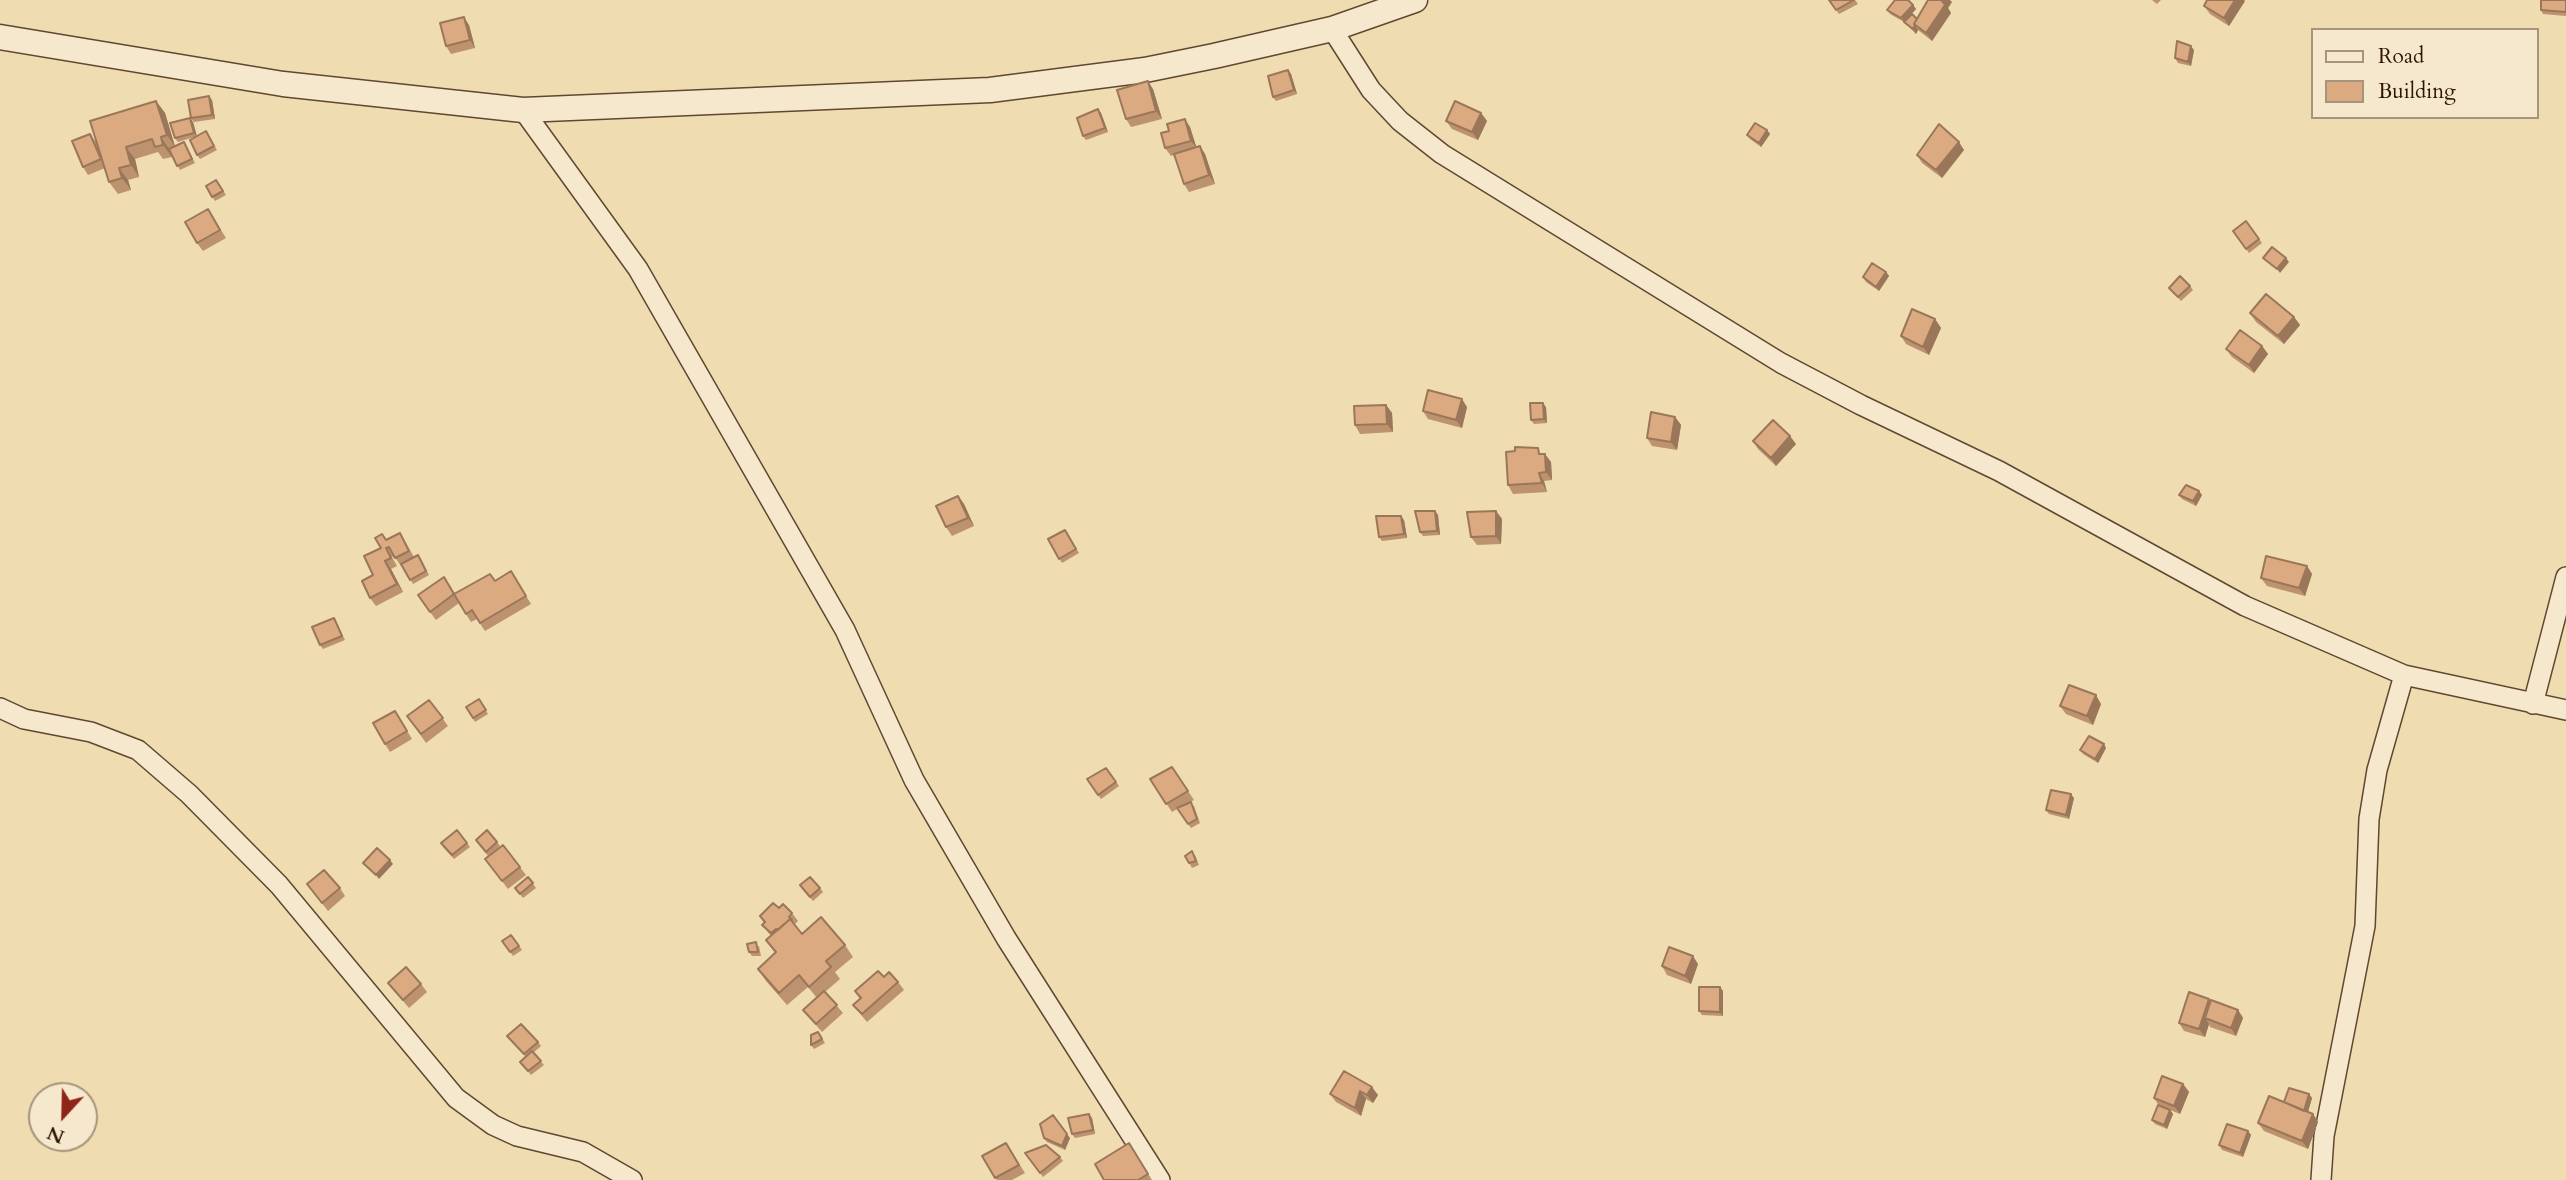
<!DOCTYPE html>
<html>
<head>
<meta charset="utf-8">
<style>
	body { margin:0 }
	#map { position:relative; width:2566px; height:1180px; overflow:hidden; background:#efdcb0; font-family:Cardo,serif }
	canvas { display:block }
	.legend { position:absolute; left:2311px; top:28px; width:228px; height:91px; box-sizing:border-box; background:#f5e8cc; border:2px solid #a6947c; margin:0; padding:9px 12px; list-style:none; font-size:21px; color:#301505 }
	.legend li { display:flex; align-items:center; gap:14px; height:35px }
	.legend b { width:35px; border:2px solid #a6947c }
	.north { position:absolute; left:28px; top:1082px; width:70px; height:70px; box-sizing:border-box; background:#f5e8cc; border:2px solid #a6947c; border-radius:50%; rotate:202deg; font-size:19px; font-weight:700; line-height:28px; text-align:center; color:#301505 }
	.north::after { content:''; display:block; margin:auto; width:24px; height:32px; background:#8f2418; clip-path:polygon(50% 0,100% 100%,50% 72%,0 100%) }
</style>
</head>
<body>
<div id="map">
<canvas width="2566" height="1180"></canvas>
<ul class="legend">
<li><b style="height:9px;background:#f5e8cc"></b>Road</li>
<li><b style="height:19px;background:#dcaa80"></b>Building</li>
</ul>
<div class="north">N</div>
</div>
<script>
const ctx = document.querySelector('canvas').getContext('2d');
ctx.lineJoin = 'round';
function trace(path, color, width, dash) {
  ctx.strokeStyle = color;
  ctx.lineWidth = width;
  ctx.lineCap = dash ? 'butt' : 'round';
  ctx.setLineDash(dash || []);
  ctx.stroke(path);
}
function paint(path, color) {
  ctx.fillStyle = color;
  ctx.fill(path, 'evenodd');
}
const minor = new Path2D(`
	M1332,29L1371,90L1400,121L1442,154L1781,363L1861,405L1999,471L2245,606L2404,675L2566,710
	M523,110L638,269L845,630L914,780L1006,938L1160,1180
	M2533,704L2566,577
	M0,708L24,719L91,732L138,750L189,794L279,885L456,1098L493,1125L517,1136L583,1152L632,1180
	M2321,1180L2324,1136L2365,926L2369,819L2377,770L2404,675`);
const tertiary = new Path2D(`
	M0,37L283,84L523,110L990,90L1145,70L1214,56L1332,29L1415,0`);
const wall = new Path2D(`
	M1829,0H1855L1858,4L1839,14Z
	M2152,0H2161L2157,4Z
	M2566,0V16L2543,14L2541,10Z
	M2245,1L2229,26L2210,14L2204,6Z
	M1952,2L1948,8L1951,13L1932,41L1918,30L1916,34L1904,22L1890,14L1887,10L1913,5L1916,9L1905,21L1917,19Z
	M469,25L475,48L451,54L446,46Z
	M2194,50L2191,66L2178,63L2175,58Z
	M1288,70L1291,74L1297,94L1276,101L1273,97Z
	M1153,89L1162,119L1131,127L1126,119Z
	M212,100L215,119L194,122L191,118Z
	M156,101L165,113L175,146L184,142L195,163L180,170L170,151L172,157L163,159L158,152L135,159L139,177L128,180L131,190L118,194L109,182L105,168L88,175L83,167L90,134L96,142Z
	M1098,109L1101,113L1108,132L1086,140L1083,136Z
	M1481,113L1487,121L1478,140L1452,129L1446,121Z
	M190,118L193,122L197,136H209L217,150L200,159L197,155L194,137L178,142L175,138Z
	M1190,127L1196,147L1200,146L1205,154L1215,184L1189,192L1184,184L1174,155L1171,156L1165,148L1169,131Z
	M1767,130L1770,134L1761,147L1750,139L1747,135Z
	M1964,150L1942,178L1922,163L1917,155Z
	M216,180L226,195L215,201L206,186Z
	M208,209L226,238L203,251L197,243Z
	M2246,221L2262,243L2249,253L2233,231Z
	M1886,272L1889,276L1879,291L1866,282L1863,277Z
	M2190,286L2193,290L2181,301L2169,288Z
	M2250,313L2294,317L2300,325L2284,344L2256,322Z
	M1935,319L1941,328L1929,355L1906,344L1901,336Z
	M2262,346L2268,354L2254,373L2232,357L2226,349Z
	M1386,405L1392,413L1393,432L1360,434L1355,425Z
	M1467,407L1462,428L1428,419L1423,411Z
	M1546,407L1547,423L1534,424L1531,420Z
	M1675,417L1681,425L1677,450L1652,446L1647,438Z
	M1753,441L1796,444L1776,466L1758,449Z
	M1543,454L1551,462L1552,480L1544,481L1547,492L1513,494L1508,485Z
	M2199,491L2202,495L2196,506L2182,499L2179,495Z
	M958,496L964,504L974,526L952,536L946,527Z
	M1435,511L1438,515L1440,535L1423,536L1420,532Z
	M1496,511L1502,519L1501,544L1477,545L1471,537Z
	M1404,520L1407,538L1382,541L1379,537Z
	M1065,530L1079,553L1062,563L1048,539Z
	M400,533L414,557L418,555L421,559L429,575L413,584L402,565L401,566L394,556L392,557L397,566L391,569L403,592L376,606L370,598L373,575L381,548L386,540Z
	M2307,566L2312,574L2305,596L2267,586L2261,578Z
	M511,571L531,604L485,631L477,619L471,622L459,603L436,620L430,612L444,577L455,594L490,574L495,581Z
	M334,618L345,640L323,649L320,645Z
	M479,699L488,714L475,722L466,707Z
	M429,700L448,726L426,743L407,716Z
	M2101,704L2093,725L2066,714L2060,706Z
	M395,711L412,739L390,752L385,744Z
	M2106,748L2098,763L2083,754L2080,750Z
	M1172,767L1194,800L1184,805L1194,806L1200,823L1191,828L1177,809L1172,812L1150,779Z
	M1106,768L1119,786L1101,799L1087,779Z
	M2074,798L2069,819L2049,814L2046,810Z
	M457,830L470,847L454,859L443,847Z
	M497,842L500,846L488,856L479,844Z
	M503,845L526,875L508,889L485,859Z
	M1195,855L1199,865L1192,868L1185,856Z
	M528,877L536,888L523,898L515,888Z
	M307,884L340,888L345,896L328,911Z
	M820,888L823,892L813,901L803,889Z
	M779,908L792,913L798,921L795,924L802,934L845,945L853,957L835,972L840,979L825,992L843,1013L822,1032L803,1010L817,998L808,987L787,1005L766,981L758,969L775,953L766,940L771,936L762,925L764,923L760,916Z
	M511,935L522,950L513,956L502,941Z
	M759,946L761,956H752L749,952Z
	M1698,964L1691,984L1667,975L1662,966Z
	M884,977L898,982L904,990L867,1022L853,1005L860,999L855,991Z
	M388,983L421,984L427,992L409,1008Z
	M1720,987L1723,991V1016L1702,1015L1699,1011Z
	M2209,999L2211,1002L2238,1010L2243,1018L2236,1036L2210,1027L2209,1024L2205,1037L2184,1031L2179,1023Z
	M818,1032L825,1043L814,1049L811,1045Z
	M507,1036L538,1042L541,1046L533,1053L544,1065L531,1075L520,1062L526,1057Z
	M1344,1071L1378,1095L1373,1103L1366,1099L1361,1116L1336,1102L1330,1094Z
	M2183,1084L2189,1092L2180,1114L2170,1110L2173,1114L2167,1129L2155,1124L2152,1120L2159,1106L2154,1098Z
	M2309,1094L2312,1098L2308,1112L2313,1114L2318,1122L2308,1149L2264,1131L2258,1123L2284,1102Z
	M1092,1118L1095,1134L1075,1138L1072,1134Z
	M2248,1131L2251,1135L2243,1157L2222,1150L2219,1145Z
	M1044,1138H1070L1065,1150L1047,1142Z
	M1006,1143L1025,1173L1012,1180H997L982,1156Z
	M1129,1143L1152,1180H1104Z
	M1025,1153L1060,1157L1063,1161L1043,1177Z`);
const shadedWall = new Path2D(`
	M1942,0H1950L1952,2L1948,8L1951,13L1932,41L1926,33Z
	M2235,0H2244L2245,1L2229,26L2224,18Z
	M1913,5L1916,9L1904,22L1901,18Z
	M464,17L469,25L475,48L470,40Z
	M1915,26L1918,30L1916,34L1913,29Z
	M2191,46L2194,50L2191,66L2188,62Z
	M1288,70L1291,74L1297,94L1294,90Z
	M1148,81L1153,89L1162,119L1156,111Z
	M209,96L212,100L215,119L212,115Z
	M156,101L165,113L175,147L167,135Z
	M1098,109L1101,113L1108,132L1105,128Z
	M1481,113L1487,121L1478,140L1472,132Z
	M190,118L193,122L197,137L194,133Z
	M1185,119L1190,127L1197,149L1191,141Z
	M1767,130L1770,134L1761,147L1759,143Z
	M161,137L169,149L172,157L163,145Z
	M1959,142L1964,150L1942,178L1936,170Z
	M1200,146L1205,154L1215,184L1209,175Z
	M126,147L135,159L139,177L131,165Z
	M119,168L128,180L131,190L122,178Z
	M2286,258L2289,262L2280,273L2277,269Z
	M1886,272L1889,276L1879,291L1876,287Z
	M2294,317L2300,325L2284,344L2278,336Z
	M1935,319L1941,328L1929,355L1923,347Z
	M2262,346L2268,354L2254,373L2249,365Z
	M1462,399L1467,407L1462,428L1456,420Z
	M1543,403L1546,407L1547,423L1544,419Z
	M1386,405L1392,413L1393,432L1387,424Z
	M1675,417L1681,425L1677,450L1671,442Z
	M1790,436L1796,444L1776,466L1771,458Z
	M1545,454L1551,462L1552,480L1546,472Z
	M1539,473L1544,481L1547,492L1542,483Z
	M2199,491L2202,495L2196,506L2193,501Z
	M958,496L964,504L974,526L968,518Z
	M1435,511L1438,515L1440,535L1437,531Z
	M1496,511L1502,519L1501,544L1496,536Z
	M1401,516L1404,520L1407,538L1404,534Z
	M385,561L391,569L403,592L397,584Z
	M2307,566L2312,574L2305,596L2299,588Z
	M2096,695L2101,704L2093,725L2087,716Z
	M2104,744L2106,748L2098,763L2095,759Z
	M2071,794L2074,798L2069,819L2066,815Z
	M390,860L393,864L379,879L376,875Z
	M1693,956L1698,964L1691,984L1685,976Z
	M1720,987L1723,991V1016L1720,1012Z
	M2209,999L2214,1007L2205,1018L2209,1024L2205,1037L2199,1029Z
	M2238,1010L2243,1018L2236,1036L2231,1028Z
	M2183,1084L2189,1092L2180,1114L2174,1106Z
	M1372,1087L1378,1095L1373,1103L1367,1095Z
	M1360,1091L1366,1099L1361,1116L1355,1108Z
	M2309,1094L2312,1098L2307,1115L2304,1111Z
	M2170,1110L2173,1114L2167,1129L2164,1125Z
	M1089,1114L1092,1118L1095,1134L1093,1130Z
	M2313,1114L2318,1122L2308,1149L2302,1141Z
	M2248,1131L2251,1135L2243,1157L2240,1153Z
	M1067,1134L1070,1138L1065,1150L1062,1146Z`);
const building = new Path2D(`
	M1829,0H1854L1836,10Z
	M1895,0H1908L1913,5L1901,18L1887,10Z
	M1928,0H1942V1L1945,5L1926,33L1914,24Z
	M2207,0H2235L2224,18L2204,6Z
	M2541,0H2566V12L2541,10Z
	M1912,14L1917,19L1914,24L1915,25L1913,29L1904,22Z
	M464,17L470,40L446,46L440,23Z
	M2177,41L2191,46L2188,62L2175,58Z
	M1288,70L1294,90L1273,97L1268,76Z
	M1148,81L1156,111L1126,119L1117,90Z
	M209,96L212,115L191,118L188,100Z
	M156,101L167,135L161,137L163,145L155,147L152,139L126,147L131,165L119,168L122,178L109,182L90,121Z
	M1455,101L1481,113L1472,132L1446,121Z
	M1098,109L1105,128L1083,136L1077,118Z
	M190,118L194,133L175,138L170,123Z
	M1185,119L1191,141L1165,148L1161,133L1169,131L1167,124Z
	M1755,123L1767,130L1759,143L1747,135Z
	M1939,124L1959,142L1936,170L1917,155Z
	M206,131L214,146L197,155L190,140Z
	M90,134L101,159L83,167L72,141Z
	M184,142L192,159L177,166L169,149Z
	M1200,146L1209,175L1184,184L1174,154Z
	M216,180L223,191L212,197L206,186Z
	M208,209L220,230L197,243L185,222Z
	M2246,221L2259,239L2246,249L2233,231Z
	M2272,247L2286,258L2277,269L2263,258Z
	M1872,263L1886,272L1876,287L1863,277Z
	M2180,276L2190,286L2178,297L2169,288Z
	M2266,294L2294,317L2278,336L2250,313Z
	M1912,309L1935,319L1923,347L1901,336Z
	M2240,330L2262,346L2249,365L2226,349Z
	M1428,390L1462,399L1456,420L1423,411Z
	M1530,403H1543L1544,419L1531,420Z
	M1386,405L1387,424L1355,425L1354,406Z
	M1651,412L1675,417L1671,442L1647,438Z
	M1773,420L1790,436L1771,458L1753,441Z
	M1515,447L1538,448L1539,454H1545L1546,472L1539,473L1542,483L1508,485L1506,452L1515,451Z
	M2186,485L2199,491L2193,501L2179,495Z
	M958,496L968,518L946,527L936,506Z
	M1415,511H1435L1437,531L1420,532Z
	M1496,511V536L1471,537L1467,512Z
	M1376,516H1401L1404,534L1379,537Z
	M1065,530L1076,549L1059,559L1048,539Z
	M400,533L409,551L395,558L389,547L386,548L391,558L385,561L397,584L370,598L362,581L373,575L364,556L381,548L375,538L382,534L386,540Z
	M418,555L426,571L410,580L401,564Z
	M2266,556L2307,566L2299,588L2261,578Z
	M511,571L526,596L480,623L472,610L466,614L454,594L430,612L418,595L444,577L454,594L490,574L495,581Z
	M334,618L342,636L320,645L312,627Z
	M2069,685L2096,695L2087,716L2060,706Z
	M479,699L486,710L473,718L466,707Z
	M429,700L443,718L421,734L407,716Z
	M395,711L407,731L385,744L373,723Z
	M2089,736L2104,744L2095,759L2080,750Z
	M1172,767L1188,791L1166,804L1150,779Z
	M1106,768L1116,782L1098,795L1087,779Z
	M2051,790L2071,794L2066,815L2046,810Z
	M1191,802L1197,819L1188,824L1177,808Z
	M457,830L467,843L452,855L441,843Z
	M487,830L497,842L486,852L476,840Z
	M503,845L520,867L502,881L485,859Z
	M377,848L390,860L376,875L363,863Z
	M1192,851L1196,861L1189,863L1185,856Z
	M324,870L340,888L322,903L307,884Z
	M528,877L533,883L520,894L515,888Z
	M810,877L820,888L810,897L800,885Z
	M773,903L779,908L783,904L792,913L789,917L792,920L790,919L778,930L776,929L771,933L762,925L765,922L760,916Z
	M821,917L845,945L826,961L831,967L809,987L799,975L779,993L758,969L776,952L766,940L790,919L802,934Z
	M511,935L519,946L510,952L502,941Z
	M756,942L758,952H749L747,944Z
	M1669,947L1693,956L1685,976L1662,966Z
	M406,967L421,984L403,1000L388,983Z
	M878,971L884,977L889,972L898,982L862,1014L853,1005L861,998L855,991Z
	M1699,987H1720V1012L1699,1011Z
	M824,991L837,1005L816,1024L803,1010Z
	M2189,992L2209,999L2199,1029L2179,1023Z
	M2211,1000L2238,1010L2231,1028L2205,1018Z
	M521,1024L538,1042L524,1054L507,1036Z
	M818,1032L822,1039L811,1045V1035Z
	M532,1051L541,1061L528,1071L520,1062Z
	M1344,1071L1372,1087L1367,1095L1360,1091L1355,1108L1330,1094Z
	M2162,1076L2183,1084L2174,1106L2154,1098Z
	M2289,1088L2309,1094L2304,1111L2284,1102Z
	M2269,1096L2313,1114L2302,1141L2258,1123Z
	M2158,1105L2170,1110L2164,1125L2152,1120Z
	M1089,1114L1093,1130L1072,1134L1068,1118Z
	M1053,1115L1067,1134L1062,1146L1044,1138L1040,1124Z
	M2227,1124L2248,1131L2240,1153L2219,1145Z
	M1006,1143L1019,1165L995,1178L982,1156Z
	M1129,1143L1148,1174L1138,1180H1104L1095,1164Z
	M1046,1145L1060,1157L1040,1173L1025,1153Z`);
trace(minor, '#604730', 22);
trace(tertiary, '#604730', 27);
trace(minor, '#f5e8cc', 19);
trace(tertiary, '#f5e8cc', 24);
paint(wall, '#bd926e');
paint(shadedWall, '#9a775a');
paint(building, '#dcaa80');
trace(building, '#9a775a', 2);
</script>
</body>
</html>
